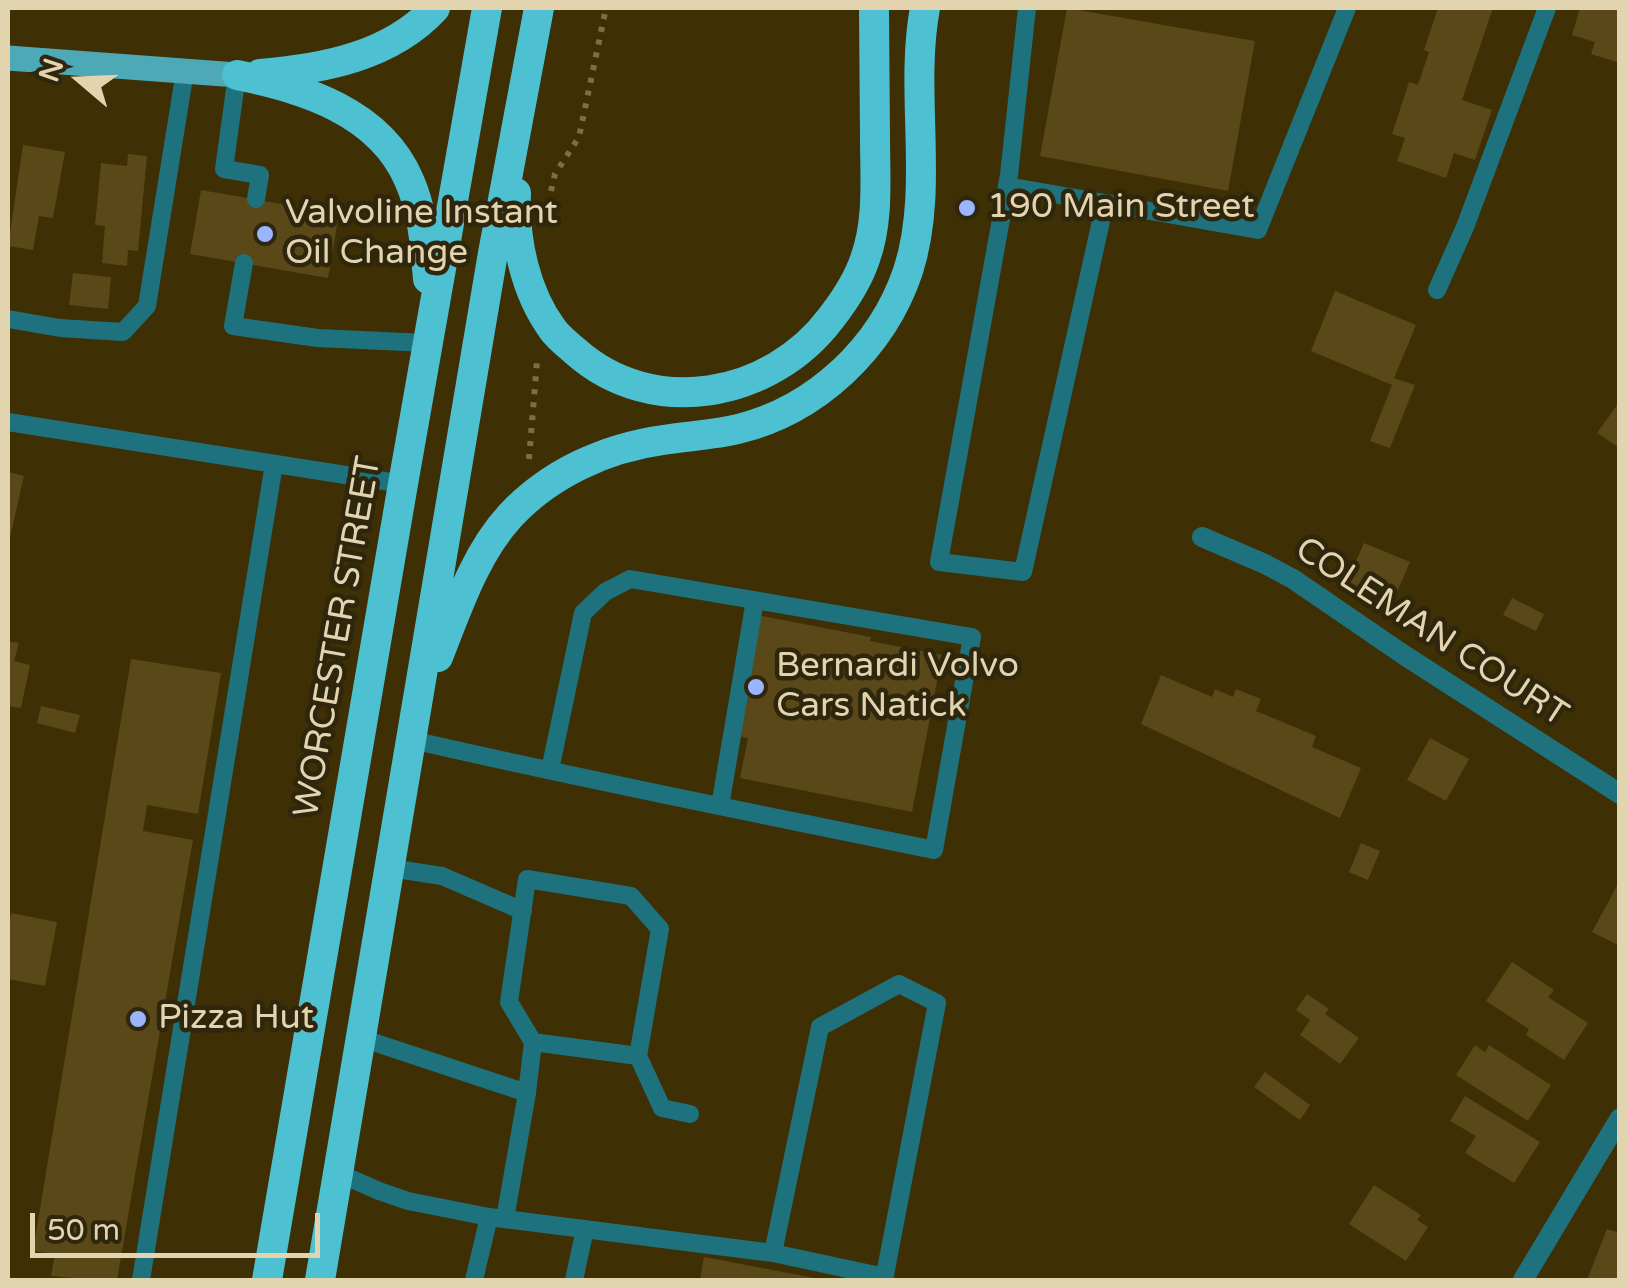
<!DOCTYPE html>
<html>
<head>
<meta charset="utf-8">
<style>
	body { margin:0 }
	#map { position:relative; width:1627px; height:1288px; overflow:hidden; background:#3e2f04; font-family:"Varela Round",sans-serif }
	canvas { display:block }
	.frame { position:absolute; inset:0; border:10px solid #e3d4b0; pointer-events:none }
	.north { position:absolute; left:30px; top:30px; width:100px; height:100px; -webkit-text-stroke:8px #2f260e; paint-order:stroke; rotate:289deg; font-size:28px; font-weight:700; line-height:40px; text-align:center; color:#e3d4b0 }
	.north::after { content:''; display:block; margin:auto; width:35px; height:45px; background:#e3d4b0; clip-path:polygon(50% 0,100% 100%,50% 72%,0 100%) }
	.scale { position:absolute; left:30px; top:1213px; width:290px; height:45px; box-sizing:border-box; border:5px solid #e3d4b0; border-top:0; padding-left:12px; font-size:30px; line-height:35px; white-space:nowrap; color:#e3d4b0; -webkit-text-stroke:8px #2f260e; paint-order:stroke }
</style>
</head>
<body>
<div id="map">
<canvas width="1627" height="1288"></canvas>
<div class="frame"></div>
<div class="north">N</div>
<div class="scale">50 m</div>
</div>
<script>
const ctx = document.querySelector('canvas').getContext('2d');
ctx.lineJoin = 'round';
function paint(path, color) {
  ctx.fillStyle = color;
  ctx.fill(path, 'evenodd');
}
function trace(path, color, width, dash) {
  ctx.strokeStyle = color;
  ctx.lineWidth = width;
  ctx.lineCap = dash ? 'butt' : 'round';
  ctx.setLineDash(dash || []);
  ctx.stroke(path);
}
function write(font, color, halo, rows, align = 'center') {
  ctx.font = font + ' "Varela Round",sans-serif';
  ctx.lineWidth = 9;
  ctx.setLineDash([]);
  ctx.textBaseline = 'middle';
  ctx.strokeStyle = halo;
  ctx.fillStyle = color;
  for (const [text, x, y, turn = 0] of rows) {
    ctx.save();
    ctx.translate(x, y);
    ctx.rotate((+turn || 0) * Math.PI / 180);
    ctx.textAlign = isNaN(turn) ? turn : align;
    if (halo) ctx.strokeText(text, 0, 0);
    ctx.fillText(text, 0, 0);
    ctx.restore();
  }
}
const building = new Path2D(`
	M1067,8L1255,41L1228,191L1040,156Z
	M1438,8H1493L1462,100L1492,110L1475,160L1454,153L1446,178L1397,161L1405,138L1392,134L1409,82L1418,85L1429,52L1424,50Z
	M1580,8H1620V63L1591,54L1595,42L1572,35Z
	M23,145L65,152L53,218L39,216L33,250L8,246Z
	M128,154L147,156L138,251L128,250L127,266L102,263L105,226L95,225L101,163L127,166Z
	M201,190L339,214L328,278L190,254Z
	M73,273L111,277L108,309L69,305Z
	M1335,291L1416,325L1394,378L1415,385L1390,448L1370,441L1392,385L1311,351Z
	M1620,401V448L1597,433Z
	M8,472L24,476L9,542H8Z
	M1364,543L1410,562L1391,606L1345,586Z
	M1512,598L1544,614L1536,631L1503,615Z
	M757,615L871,637L870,641L942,655L912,812L740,778L748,738L734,735Z
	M8,641L19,643L14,661L30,665L21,708L8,706Z
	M131,659L221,673L198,814L147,805L143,831L193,840L117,1280H93L51,1276L55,1254L33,1251Z
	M1161,675L1212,697L1215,689L1233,697L1236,689L1261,699L1256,711L1316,736L1312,747L1361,768L1340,818L1141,724Z
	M41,706L80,715L75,733L37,723Z
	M1430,738L1469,759L1446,801L1407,780Z
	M1361,843L1380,851L1368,880L1349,872Z
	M1620,880V946L1592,932Z
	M11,913L57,922L45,986L8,979V928Z
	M1512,962L1554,990L1548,997L1588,1023L1564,1060L1526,1035L1529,1029L1486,1001Z
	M1307,994L1329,1009L1325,1014L1359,1038L1340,1064L1300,1035L1310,1020L1296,1010Z
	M1475,1045L1485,1052L1489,1045L1551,1085L1528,1121L1456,1075Z
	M1265,1072L1310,1105L1300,1120L1254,1087Z
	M1465,1096L1540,1142L1514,1183L1465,1153L1476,1136L1450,1121Z
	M1374,1185L1421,1215L1417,1220L1428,1227L1406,1261L1349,1224Z
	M1607,1229L1620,1233V1280H1587Z
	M704,1257L820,1279V1280H700Z`);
const path = new Path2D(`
	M551,191L555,174L579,137L606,8
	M529,459L537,361`);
const lane = new Path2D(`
	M1027,8L1009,175L939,562L1023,572L1105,203L1258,230L1347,8
	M237,75L224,169L260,175L256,199
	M1007,186L1105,203
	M244,263L233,326L318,338L427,343
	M1437,290L1465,227L1547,8
	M8,319L60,328L123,332L147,306L185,71
	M8,422L403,484
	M412,740C585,780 760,814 934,850L972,637L630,579L605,592L583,613L550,770
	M720,806L755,600
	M390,868L442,876L523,911
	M361,1038L527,1093L505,1219
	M638,1056L662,1108L690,1114
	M527,1093L533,1042L509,1002L527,879L631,896L660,929L638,1056L533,1042
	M338,1173L379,1191L408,1201L489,1217L773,1253L820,1027L899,984L937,1003L884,1280
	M773,1253L885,1277
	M141,1280L274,464
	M474,1280L489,1217
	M574,1280L585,1229`);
const street = new Path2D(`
	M1202,537L1265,564L1293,579L1404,655L1620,794
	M1523,1280L1620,1118`);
const primary = new Path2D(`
	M8,58L237,75`);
const highway = new Path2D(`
	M260,74C323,69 391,56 435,8
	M237,75C303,88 380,112 409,180C423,211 425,245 428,279
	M516,193C514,240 525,292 553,330C559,338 568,345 575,351C652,420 771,398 831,318C845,300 858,280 865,259C879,221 875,177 875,137C875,94 874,51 874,8
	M438,657C457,609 475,554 510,516C550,473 606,448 663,440C688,436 713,435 738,429C816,410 882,348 908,271C935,188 909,93 925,8
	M267,1280L403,484L487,8
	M320,1280L493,253L539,8`);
const markers = [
	[967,208,10,"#9ab5fd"],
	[265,234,10,"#9ab5fd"],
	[756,687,10,"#9ab5fd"],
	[138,1019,10,"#9ab5fd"]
];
const poiNames = [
	["190 Main Street",987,208],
	["Valvoline Instant",285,214],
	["Oil Change",285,254],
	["Bernardi Volvo",776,667],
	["Cars Natick",776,707],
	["Pizza Hut",158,1019]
];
const streetNames = [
	["COLEMAN COURT",1431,633,33],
	["WORCESTER STREET",339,637,-80]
];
paint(building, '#5a4818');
trace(path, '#7d6e46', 6, [5, 8]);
trace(lane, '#1e727d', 18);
trace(street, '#1e727d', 20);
trace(primary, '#4da9b6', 25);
trace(highway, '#4dc1d1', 30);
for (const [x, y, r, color] of markers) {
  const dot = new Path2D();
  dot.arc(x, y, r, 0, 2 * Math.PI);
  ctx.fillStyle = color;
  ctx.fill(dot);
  trace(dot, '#2f260e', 4);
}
write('35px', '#e3d4b0', '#2f260e', poiNames, 'left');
write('35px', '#e3d4b0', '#2f260e', streetNames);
</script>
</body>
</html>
